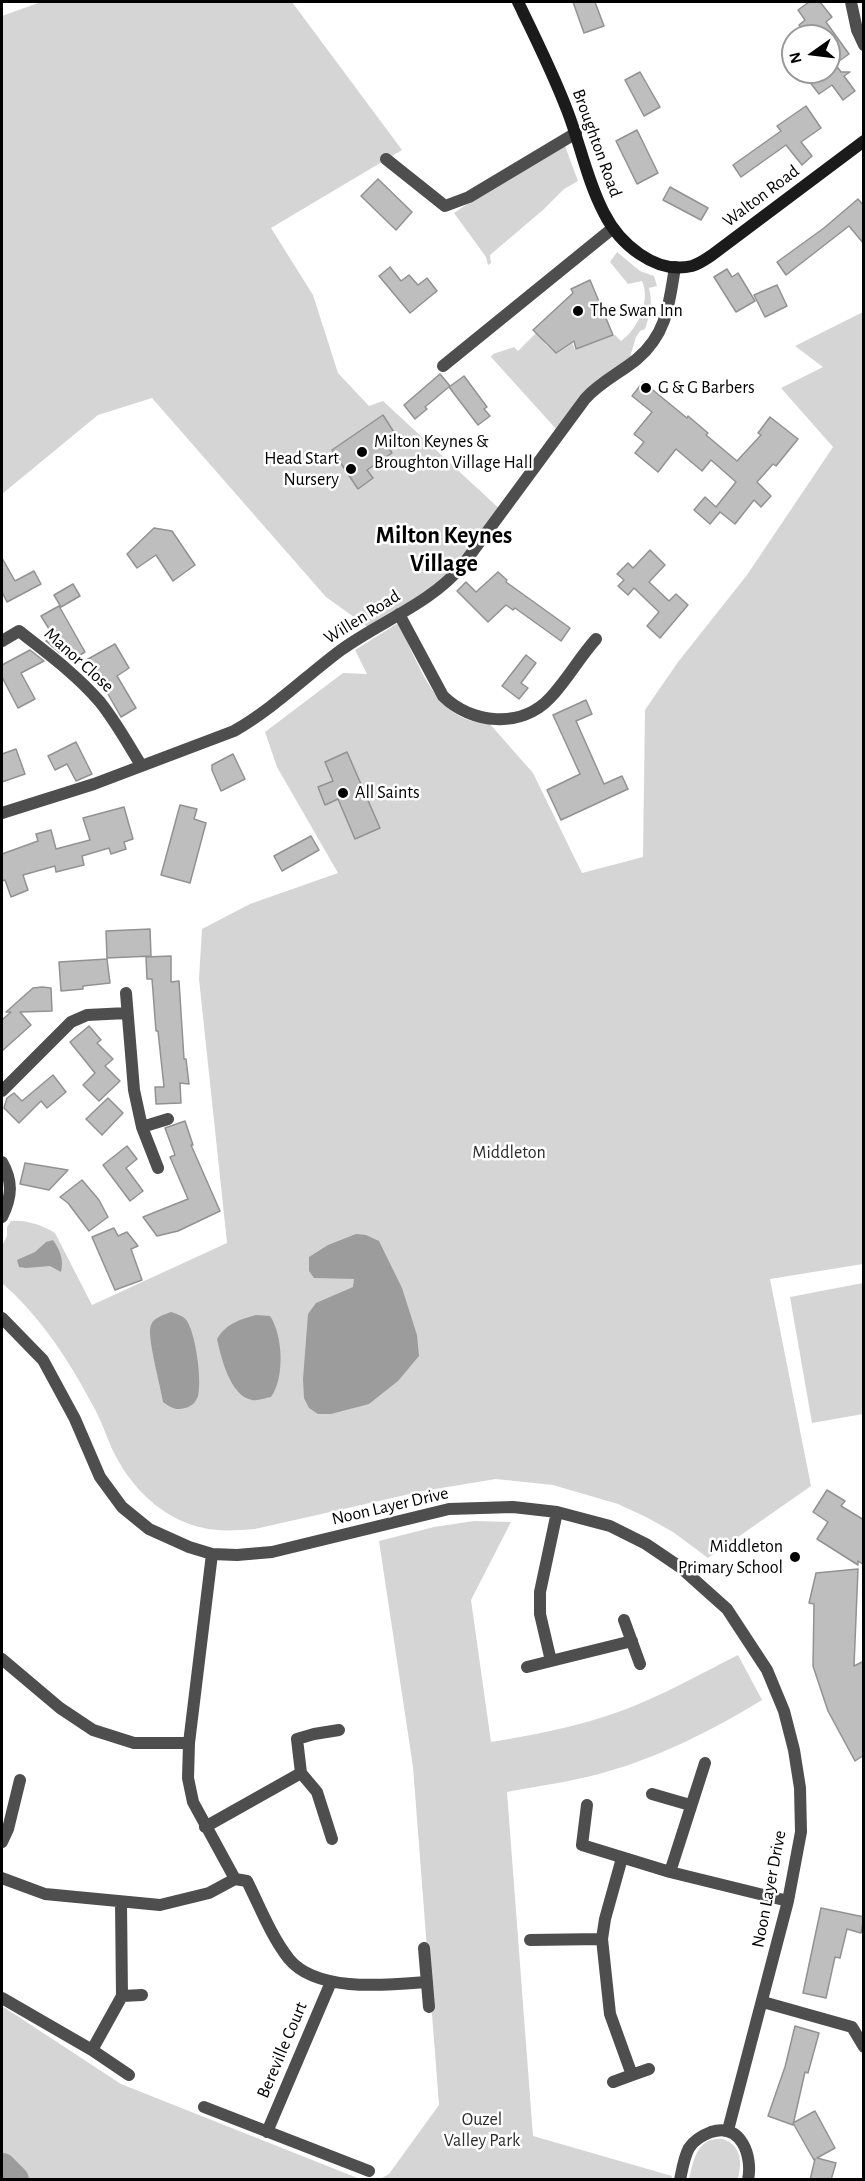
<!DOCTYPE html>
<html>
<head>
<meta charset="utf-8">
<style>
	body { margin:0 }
	#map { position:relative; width:865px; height:2181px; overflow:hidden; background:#fff; font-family:"Alegreya Sans",sans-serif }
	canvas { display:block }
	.frame { position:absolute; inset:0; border:3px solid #000; pointer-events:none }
	.north { position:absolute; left:781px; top:24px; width:60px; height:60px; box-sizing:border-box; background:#fff; border:2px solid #999; border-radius:50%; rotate:256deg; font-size:16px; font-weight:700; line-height:24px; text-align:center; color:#000 }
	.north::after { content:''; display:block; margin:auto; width:21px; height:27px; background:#000; clip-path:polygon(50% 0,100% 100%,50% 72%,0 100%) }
</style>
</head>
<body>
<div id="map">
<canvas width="865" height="2181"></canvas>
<div class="frame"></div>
<div class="north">N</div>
</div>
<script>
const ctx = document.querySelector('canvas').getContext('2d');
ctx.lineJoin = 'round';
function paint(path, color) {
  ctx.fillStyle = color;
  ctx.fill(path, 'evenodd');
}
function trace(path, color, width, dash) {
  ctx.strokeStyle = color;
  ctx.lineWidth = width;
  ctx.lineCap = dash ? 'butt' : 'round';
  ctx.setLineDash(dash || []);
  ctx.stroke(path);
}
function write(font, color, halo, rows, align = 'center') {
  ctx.font = font + ' "Alegreya Sans",sans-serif';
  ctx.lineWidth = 5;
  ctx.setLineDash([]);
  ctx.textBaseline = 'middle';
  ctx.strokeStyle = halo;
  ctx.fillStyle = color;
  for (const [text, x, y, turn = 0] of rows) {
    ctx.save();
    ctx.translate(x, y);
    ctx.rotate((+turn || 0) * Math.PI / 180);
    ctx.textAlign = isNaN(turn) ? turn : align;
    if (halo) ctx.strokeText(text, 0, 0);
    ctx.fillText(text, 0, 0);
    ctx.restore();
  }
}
const green = new Path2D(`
	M41,2H292L402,150L271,228L313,295L338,373L369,406L383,401L503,512L446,584L372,630L326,597L152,398L98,415L2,494V16Z
	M565,146L578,181L564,189L543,210L490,255L491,263L488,265L486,257L454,213L488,190Z
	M617,252L640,271L654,276L657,286L649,288C653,303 650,314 645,329L640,331L636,337L630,357L587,391L557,430L491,357L493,354L514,347L518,351L537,332L546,345L556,353L572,342L575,350L615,335L621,341C638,329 651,300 642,281L628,284L610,262Z
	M863,312V1264L770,1279L811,1486L708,1558L673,1532L646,1517L618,1504L553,1485L496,1479L423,1491L255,1529C238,1530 220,1532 204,1528C168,1521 137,1494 119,1462C108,1444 103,1422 92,1404C69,1360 39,1315 2,1283V1246L7,1236V1227L11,1221C26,1220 42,1225 55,1233L92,1305L227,1243L199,979L202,929L250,904L338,873L277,767L265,732L343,673L367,674L355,650L398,623C419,662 435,724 489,723L533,773L582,873L643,857L645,710L678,662L747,575L833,447L781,388L823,367L795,346Z
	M863,1283V1414L812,1423L790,1297Z
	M474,1521L511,1522L471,1600L491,1742C535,1735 580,1726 621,1711C662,1696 700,1674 738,1655L762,1700C711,1731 658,1758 599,1774C569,1782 538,1786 507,1792L533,2136L672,2176L671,2179H380L389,2174L439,2105L413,1767L379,1541L434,1527Z
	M2,2006L121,2084L360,2179H2Z
	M723,2139C742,2146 742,2162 738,2179H689C694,2159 697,2137 723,2139Z`);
const water = new Path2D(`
	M356,1234L366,1235L379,1241L402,1288L417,1335L419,1356L398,1381L369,1404L331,1414H318L309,1408L304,1398L303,1379L308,1314L316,1303L353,1287L354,1279L314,1278L309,1271V1257L328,1245Z
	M53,1240C60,1250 64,1260 61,1272L50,1266L26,1268L19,1267L17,1260L35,1252L46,1242Z
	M171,1312C177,1314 184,1316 187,1321C196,1335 202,1381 198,1396C196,1402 191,1407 185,1408C176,1411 170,1407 163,1402C161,1388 146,1334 151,1325C154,1317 164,1315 171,1312Z
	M256,1315L270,1316C283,1335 285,1378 271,1397C265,1398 258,1401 252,1400C230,1396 221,1357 217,1339C227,1323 239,1320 256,1315Z`);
const river = new Path2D(`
	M2,2168L14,2180`);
const building = new Path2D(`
	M573,2H595L604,26L584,33Z
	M809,2H820L832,17L826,22L849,54L835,64L841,72H850L844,76L855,91L843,100L832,85L819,94L809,81L823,72H829V36H807L799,25L805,20L798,10Z
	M640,72L660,107L644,116L625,80Z
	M806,106L821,128L801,142L812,156L802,165L786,145L741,177L733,165L781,131L777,126Z
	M637,130L658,173L637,184L616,141Z
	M378,179L412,212L396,230L361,196Z
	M670,187L708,208L701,220L663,200Z
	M858,199L864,206V244L849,226L786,275L777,262L824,228Z
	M390,267L401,281L409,275L418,285L427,278L437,291L410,313L379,276Z
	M727,269L732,277L738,273L755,301L736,312L714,277Z
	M590,280L613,335L576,349L574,341L556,353L533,330L573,293L571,289Z
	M777,285L787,306L765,317L754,295Z
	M440,374L450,386L425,407L427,409L415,419L404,405Z
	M464,376L487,407L484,409L490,416L478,425L449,387Z
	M643,382L687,418L688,416L708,433L706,435L737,461L761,435L758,433L770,417L798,439L776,466L773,464L757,482L771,496L761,507L754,500L735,524L720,512L710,524L694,510L705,497L716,507L736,482L711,460L702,471L676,449L658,472L635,453L644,442L634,434L652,412L632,396Z
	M383,415L397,437L386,444L392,453L367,470L373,478L358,489L332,450Z
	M154,528L172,531L195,565L173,581L156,555L137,568L127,554Z
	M650,550L665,565L649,582L669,601L676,594L688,605L660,638L647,626L659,612L634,588L628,595L618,586L624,580L617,574L628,563L633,568Z
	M2,558L15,581L34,571L41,584L7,602L2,592Z
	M498,572L507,580L506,582L570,628L561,641L515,608L513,610L506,605L488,622L457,591L466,582L476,592Z
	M73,584L80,596L61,607L54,595Z
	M59,606L85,652L70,661L62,652L60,653L46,641L54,637L41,616Z
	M115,644L129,668L117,676L136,708L121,717L88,659Z
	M30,650L44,661L21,673L35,699L18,708L2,677V665Z
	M526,655L536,663L521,683L528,688L519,699L502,686Z
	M586,700L592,714L576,721L604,784L622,776L628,789L561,820L547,790L580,774L553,715Z
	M76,742L92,774L76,781L67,764L55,770L48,756Z
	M16,749L25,774L2,782V754Z
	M347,752L380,828L355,839L338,799L325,805L318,787L333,781L325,762Z
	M233,754L245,779L221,791L212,770V765Z
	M180,805L197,809L194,819L206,823L190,883L161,875Z
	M124,807L133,839L124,842L126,849L111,854L109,848L82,856L84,865L56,872L55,866L23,875L28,890L11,897L5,880L2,881V854L38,841L36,834L51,830L56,849L90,840L83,818Z
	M311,836L319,850L282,871L274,856Z
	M150,929L151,956L107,958L106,931Z
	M171,956V982L179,981L184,1059H186L189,1084L180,1083L181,1103L156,1104L155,1087H164L158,1031H156L152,979H147L146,957Z
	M107,959L110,983L83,986V989L61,991L59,962Z
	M42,987L51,988L52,1011L20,1012L31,1025L2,1051V1020L11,1012H6L33,988Z
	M89,1026L101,1040L97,1043L113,1059L105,1066L120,1081L99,1101L83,1085L95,1073L70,1042Z
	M53,1075L66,1092L47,1108L41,1101L19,1123L4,1108L7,1098L14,1093L22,1101Z
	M108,1098L123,1113L102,1135L86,1119Z
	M185,1121L193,1145H191L220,1211L178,1231L157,1236L143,1217L188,1199L170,1157L175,1155L165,1128Z
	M127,1146L137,1159L126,1168L143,1191L130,1201L103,1165Z
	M25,1163L68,1170L49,1190L20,1184Z
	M82,1180L99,1200L108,1217L89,1231L68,1203L60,1197Z
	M114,1228L118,1236L127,1232L138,1246L131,1249L142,1280L115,1290L92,1237Z
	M827,1490L845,1501L841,1506L864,1520V1565L858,1561V1565L817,1539L828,1522L813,1512Z
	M858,1569L854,1666L864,1661V1755L855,1761L828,1711L813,1666L814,1604L809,1603L816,1573Z
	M821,1908L864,1917L861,1933L847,1929L840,1958L835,1957L826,1998L803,1993Z
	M795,2026L819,2033L808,2073L805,2072L793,2125L768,2116L785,2067Z
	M815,2111L835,2148L817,2158L836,2163L831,2180H810L815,2159L814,2160L793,2123Z`);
const street = new Path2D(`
	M851,2L857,30L864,45
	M386,159L445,206L469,197L576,133
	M443,366L613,228
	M399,614L443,696C471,724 521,729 550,698C567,680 579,658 596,639
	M2,641L19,631C47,653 77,675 100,702C116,722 128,744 141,765
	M2,813L94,784L234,731C273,709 306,676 341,650C381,621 430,604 462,566L585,399C600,382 620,373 637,359C667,334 669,304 675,267
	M126,993L134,1090L142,1127L158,1168
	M2,1091L71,1022L87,1015L127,1013
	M142,1127L168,1119
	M2,1162C13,1181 12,1197 2,1217
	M2,1318L43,1360L75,1419L100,1477L122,1507L149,1529L189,1547L212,1554L237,1555L272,1552L449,1509L513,1507L557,1512L610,1526L646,1544L680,1567L727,1609L767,1670L784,1711L794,1750L800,1788L801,1832L788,1901L728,2130
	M557,1512L540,1592V1614L551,1661L632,1641
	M212,1554L189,1743L188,1778L193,1802L235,1879L247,1881C260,1907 271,1936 289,1959C317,1993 388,1985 427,1982
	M624,1620L640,1664
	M2,1659L60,1708L93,1730L134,1743H189
	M527,1667L551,1661
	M301,1773L317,1792L332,1839
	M652,1794L690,1805
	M587,1805L582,1845L670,1872L788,1901
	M205,1827L301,1773L297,1739L314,1734L339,1730
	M2,1842L8,1829L20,1780
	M670,1872L705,1763
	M2,1878L45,1894L160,1905L209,1893L235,1879
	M121,1903L122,1996L142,1995
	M530,1940L602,1939
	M424,1948L429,2007
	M122,1996L92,2050L129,2075
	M2,1998L92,2050
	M763,2002L852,2027L864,2047
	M632,2075L649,2069
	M613,2082L632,2075L610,2014L602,1939L605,1919L622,1858
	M204,2107L369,2171
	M267,2132L331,1982
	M680,2180C682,2170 684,2157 689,2148C694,2140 703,2135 711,2132C741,2122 753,2156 748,2180`);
const secondary = new Path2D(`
	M518,2C535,37 553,73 567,110C580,143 587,181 604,213C619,243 655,275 692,266C699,264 706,259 712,255L864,141`);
const markers = [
	[578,311,6,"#000"],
	[646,388,6,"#000"],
	[362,452,6,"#000"],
	[351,469,6,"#000"],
	[343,793,6,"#000"],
	[795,1557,6,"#000"]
];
const streetNames = [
	["Broughton Road",597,143,70],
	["Walton Road",761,196,-37],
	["Willen Road",362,617,-32],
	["Manor Close",79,660,42],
	["Noon Layer Drive",390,1506,-13],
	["Noon Layer Drive",769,1889,-79],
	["Bereville Court",282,2050,-67]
];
const poiNames = [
	["The Swan Inn",590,311],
	["G & G Barbers",658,388],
	["Milton Keynes &",374,442],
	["Broughton Village Hall",374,463],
	["Head Start",339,459,"right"],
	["Nursery",339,480,"right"],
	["All Saints",355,793],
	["Middleton",783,1547,"right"],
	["Primary School",783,1568,"right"]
];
const parkNames = [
	["Middleton",509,1153],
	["Ouzel",482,2120],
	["Valley Park",482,2141]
];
const districtNames = [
	["Milton Keynes",444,536],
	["Village",444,564]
];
paint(green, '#d5d5d5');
paint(water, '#9c9c9c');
trace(river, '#9c9c9c', 30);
paint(building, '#bebebe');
trace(building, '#929292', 1.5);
trace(street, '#4e4e4e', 12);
trace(secondary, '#1b1b1b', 12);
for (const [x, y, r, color] of markers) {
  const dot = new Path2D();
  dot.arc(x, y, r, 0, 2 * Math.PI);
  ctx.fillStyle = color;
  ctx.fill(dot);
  trace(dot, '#fff', 2);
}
write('18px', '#000', '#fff', streetNames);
write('18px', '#000', '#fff', poiNames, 'left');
write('18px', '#2c2c2c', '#fff', parkNames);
write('bold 24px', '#000', '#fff', districtNames);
</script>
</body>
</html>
